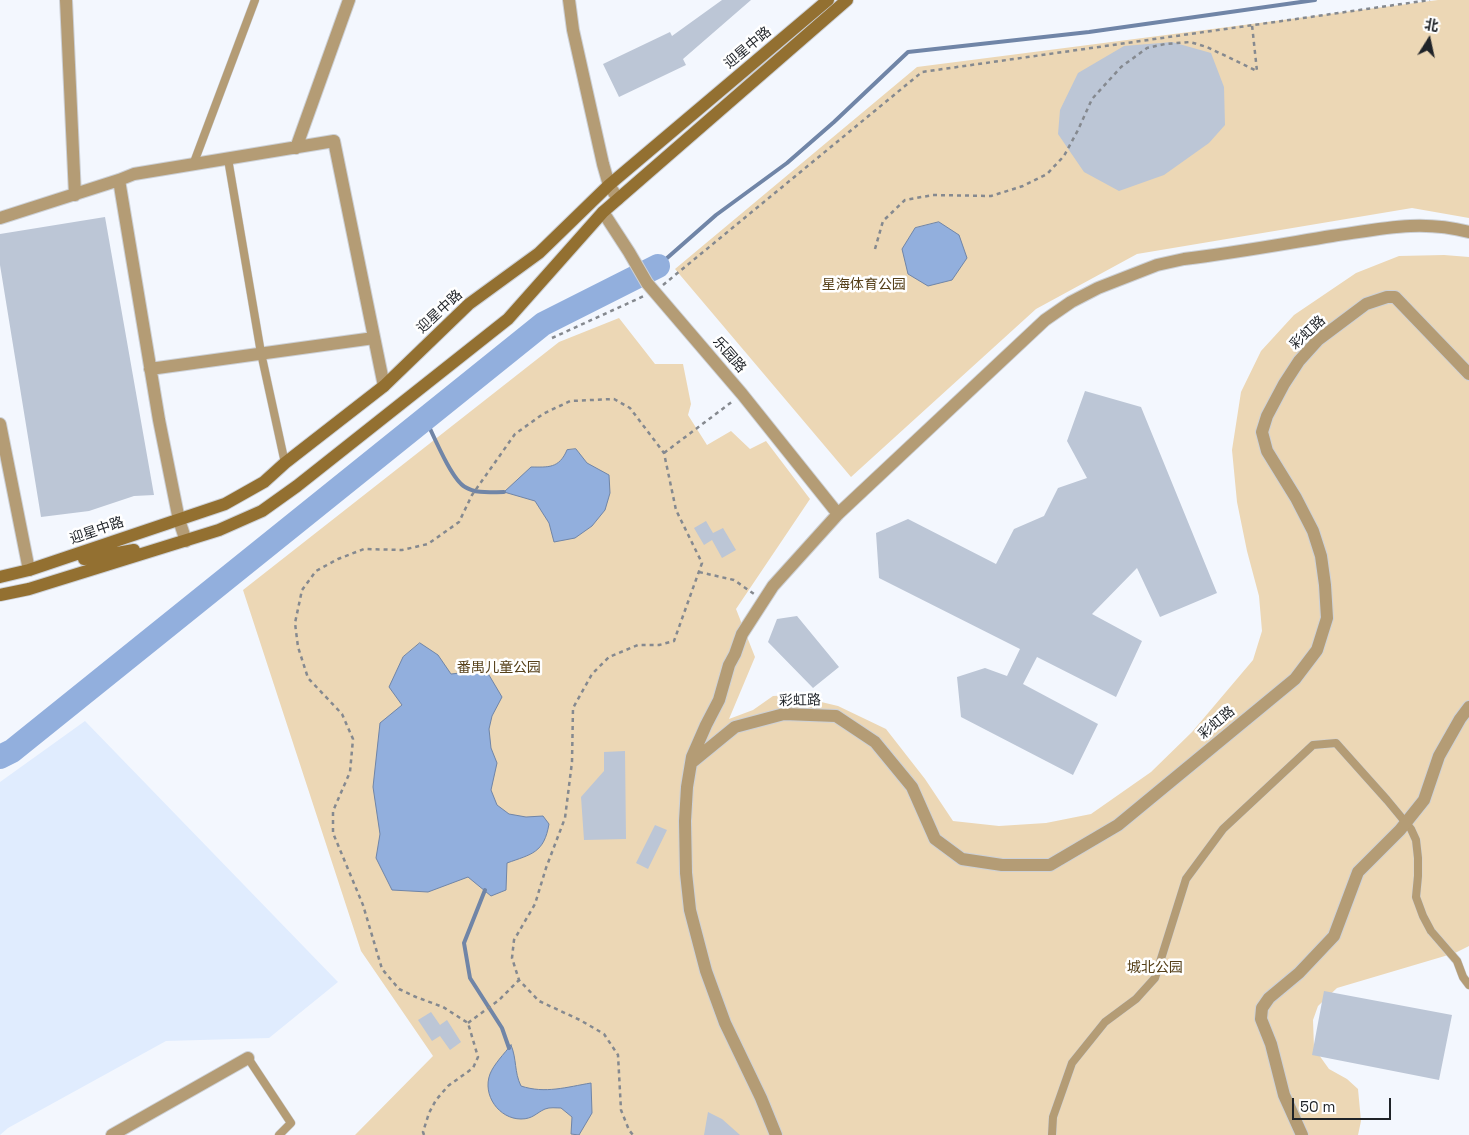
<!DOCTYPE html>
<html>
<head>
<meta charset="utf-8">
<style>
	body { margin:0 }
	#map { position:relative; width:1469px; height:1135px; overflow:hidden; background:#f3f7fe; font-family:"Space Grotesk","Noto Sans SC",sans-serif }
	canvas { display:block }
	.north { position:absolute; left:1404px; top:15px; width:50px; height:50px; -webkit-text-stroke:4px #fff; paint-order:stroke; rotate:10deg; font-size:14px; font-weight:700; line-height:20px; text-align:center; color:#1f2328 }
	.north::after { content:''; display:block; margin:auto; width:18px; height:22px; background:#1f2328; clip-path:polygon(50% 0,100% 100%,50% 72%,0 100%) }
	.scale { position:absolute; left:1292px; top:1098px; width:99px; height:22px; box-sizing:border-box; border:2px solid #1f2328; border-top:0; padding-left:6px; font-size:15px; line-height:18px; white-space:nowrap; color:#1f2328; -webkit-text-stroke:4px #fff; paint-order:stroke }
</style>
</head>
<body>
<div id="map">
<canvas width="1469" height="1135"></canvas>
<div class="north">北</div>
<div class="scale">50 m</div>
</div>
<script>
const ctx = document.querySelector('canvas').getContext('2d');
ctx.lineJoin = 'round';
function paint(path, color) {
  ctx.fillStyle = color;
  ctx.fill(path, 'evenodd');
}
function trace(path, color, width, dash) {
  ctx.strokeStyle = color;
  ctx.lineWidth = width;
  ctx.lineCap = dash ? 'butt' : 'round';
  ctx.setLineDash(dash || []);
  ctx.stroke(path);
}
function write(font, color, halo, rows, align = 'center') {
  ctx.font = font + ' "Space Grotesk","Noto Sans SC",sans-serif';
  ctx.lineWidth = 5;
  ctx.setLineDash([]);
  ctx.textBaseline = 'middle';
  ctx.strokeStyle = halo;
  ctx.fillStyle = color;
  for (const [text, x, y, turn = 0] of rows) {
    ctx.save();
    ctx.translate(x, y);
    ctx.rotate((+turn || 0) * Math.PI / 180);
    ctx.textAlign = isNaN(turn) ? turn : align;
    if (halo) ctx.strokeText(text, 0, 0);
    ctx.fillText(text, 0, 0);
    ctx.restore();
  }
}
const built = new Path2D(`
	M85,721L338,982L269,1038L166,1041L8,1128L0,1135V782Z`);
const green = new Path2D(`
	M1438,0H1469V218L1412,208L1137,254L1036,309L851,477L675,269L917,67Z
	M1444,255L1469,257V946L1455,953L1337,988L1318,1006L1313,1020L1314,1048L1329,1069L1347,1079L1358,1089L1361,1121L1358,1135H355L433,1056L361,951L243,590L559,342L619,318L655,364H683L691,404L688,415L707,445L731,431L750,449L766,441L810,499L736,609L755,657L729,719L753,710L773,696L792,695L838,706L886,729L925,779L953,821L999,826L1046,823L1091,814L1151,772L1192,732L1253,660L1262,631L1259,596L1247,551L1237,502L1232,450L1241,392L1261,351L1294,315L1356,273L1399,256Z`);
const water = new Path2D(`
	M939,222L959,235L967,258L952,280L928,286L908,274L902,249L915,228Z
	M576,449L587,463L609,475L610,493L605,510L592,526L575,538L554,542L549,523L535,501L504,492L531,467C548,467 559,469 567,450Z
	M420,643L438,655L451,674L486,670L502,697L492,716L489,729L491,748L497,763L491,790L497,805L509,814L526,817L543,816L549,824C544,853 532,854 507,863L506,890L491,896L468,877L428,892L392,890L376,858L380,834L373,787L380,723L402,705L389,687L403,657Z
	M511,1045C517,1059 514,1072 521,1086C545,1094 567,1087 591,1083L592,1113L579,1135L571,1134L572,1117L561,1108C556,1108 550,1107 545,1109C536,1113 533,1119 521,1119C499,1119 482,1095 490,1074C494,1064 504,1054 511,1045Z`);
const stream = new Path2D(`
	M658,266L716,215L787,163L834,122L908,52L1089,32L1315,0
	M425,418C433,434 451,479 465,487C476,494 491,492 504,492
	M485,890L464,943L470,978L502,1028L509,1048`);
const river = new Path2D(`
	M0,757L12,751L543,324L658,266`);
const building = new Path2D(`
	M722,0H751L683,59L686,65L619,97L603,64L670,32L672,36Z
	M1172,42L1211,53L1224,87L1225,125L1209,143L1164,175L1119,191L1084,172L1058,134L1060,110L1078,73L1124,46Z
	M105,217L154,495L134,496L89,511L41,517L0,265V234Z
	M1085,391L1141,407L1217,593L1160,617L1137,568L1092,614L1142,641L1116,697L1037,657L1023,684L1098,724L1073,775L961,717L957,677L985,668L1007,676L1020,649L879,578L876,533L908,519L996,564L1014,529L1044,516L1058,488L1087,478L1067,441Z
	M706,521L713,533L723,528L736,550L722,558L712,540L704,545L694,528Z
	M797,616L839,667L813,688L768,642L777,619Z
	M625,751L626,839L584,840L581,797L604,771V752Z
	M655,825L667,830L648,869L636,863Z
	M1324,991L1452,1015L1439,1080L1312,1055Z
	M431,1012L440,1025L447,1020L461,1042L450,1050L440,1036L432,1041L418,1020Z
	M708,1112L722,1119L740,1135H704Z`);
const path = new Path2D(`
	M875,249L883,221L905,200L933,195L991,196L1023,186L1047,174L1064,156L1078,130L1092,99L1121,67L1147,48L1165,44L1190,42L1207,47L1257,71L1252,25
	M663,285L922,72L1430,0
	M552,338L644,296
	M664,453L733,401
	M699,572L734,580L754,594
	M468,1023L499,1000L519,980
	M424,1135L423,1132L429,1113L436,1100L448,1086L473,1068L478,1057L468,1023L443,1007L416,997L399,989L382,969L363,905L333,833V811L350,772L353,739L342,714L308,678L298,647L295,623L302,590L316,571L338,559L364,549L402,550L428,544L459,522L472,495L515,434L543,414L570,401L614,399L630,408L664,453L676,510L702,563L674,641L659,645H638L609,657L592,674L573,708L572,762L565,818L546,868L535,904L514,940L512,958L519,980L539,1001L580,1020L604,1034L618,1055L621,1110L629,1130L633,1135`);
const lane = new Path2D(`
	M228,159L261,353L285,463
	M193,165L255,0
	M248,1058L291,1123L279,1135
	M1052,1135L1053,1117L1072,1063L1105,1022L1136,999L1155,978L1186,879L1223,829L1313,745L1336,743L1387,800L1411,829L1416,840L1418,858V876L1416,897L1423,916L1431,931L1457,961L1463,977L1469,985`);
const street = new Path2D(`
	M66,0L75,195
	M569,0L573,30L603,164L609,185L618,199
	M296,148L349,0
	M119,180L159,420L179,520L186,541
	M603,212L629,252L647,283L742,394L838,514
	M0,218L119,180L134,174L334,141L384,386
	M150,369L374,338
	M0,424L29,570
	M691,763L735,727L784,714L836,716L875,742L912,787L935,839L962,859L1002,865H1050L1118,825L1295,679L1317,650L1327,618L1325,585L1321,556L1313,531L1296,498L1267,451L1262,432L1267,416L1284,384L1299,361L1318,340L1366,304L1387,297H1395L1469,374
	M112,1135L248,1058
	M776,1135L761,1098L725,1023L706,971L690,910L686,873L685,821L687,787L692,757L706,725L719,700L729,665L735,654L742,634L773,586L838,514L1045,320L1071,302L1098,288L1157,265L1184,259C1234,253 1283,244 1332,236C1380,229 1421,219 1469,232
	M1302,1135L1284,1095L1271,1044L1261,1019L1262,1008L1269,998L1299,973L1334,936L1358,872L1400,830L1424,800L1439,756L1460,719L1469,707`);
const secondary = new Path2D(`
	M84,559L134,550
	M0,577L29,570L225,504L264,482L285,463L384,386L469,304L539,253L609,185L828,0
	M0,595L29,589L219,530L262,511L297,486L508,319L603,212L847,0`);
const streetNames = [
	["迎星中路",748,48,-40],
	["迎星中路",440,312,-43],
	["彩虹路",1308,333,-43],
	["乐园路",729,355,49],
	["迎星中路",97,531,-19],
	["彩虹路",800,701,-1],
	["彩虹路",1217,723,-40]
];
const parkNames = [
	["星海体育公园",864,285],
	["番禺儿童公园",499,668],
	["城北公园",1155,968]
];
paint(built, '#e0ecfe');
paint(green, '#ecd7b5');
paint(water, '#92afdd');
trace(water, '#7085a7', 1);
trace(stream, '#7085a7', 4);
trace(river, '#92afdd', 24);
paint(building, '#bcc6d6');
trace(lane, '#cdd1d7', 9);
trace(street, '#cdd1d7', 14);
trace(secondary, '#cdd1d7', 14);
trace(path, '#85898f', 2.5, [4, 4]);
trace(lane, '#b49c75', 8);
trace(street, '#b49c75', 12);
trace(secondary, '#937031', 12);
write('14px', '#1f2328', '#fff', streetNames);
write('14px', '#564019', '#fff', parkNames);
</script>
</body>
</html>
